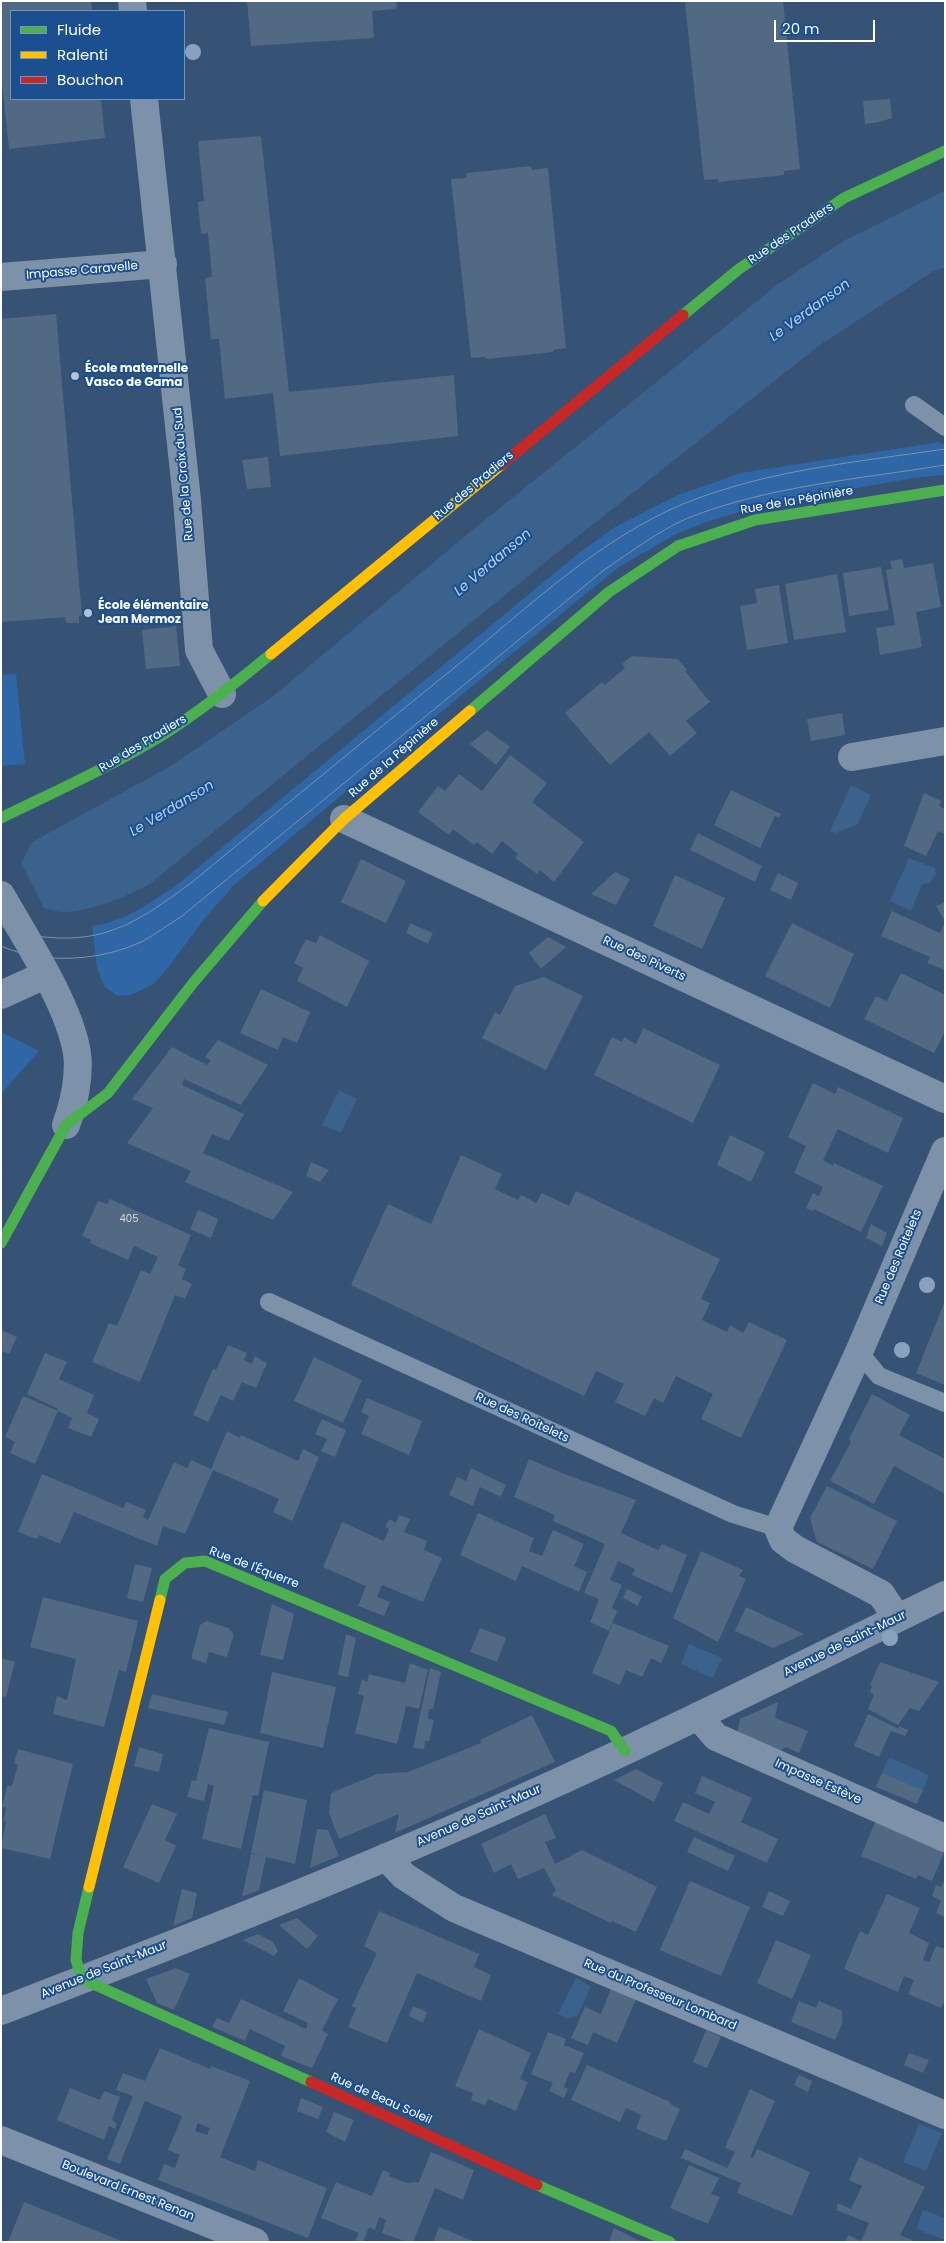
<!DOCTYPE html>
<html>
<head>
<meta charset="utf-8">
<style>
	body { margin:0 }
	#map { position:relative; width:946px; height:2243px; overflow:hidden; background:#365274; font-family:Poppins,sans-serif }
	canvas { display:block }
	.frame { position:absolute; inset:0; border:2px solid #fff; pointer-events:none }
	.legend { position:absolute; left:10px; top:10px; width:175px; height:90px; box-sizing:border-box; background:#1b4f8f; border:1px solid #7695bc; margin:0; padding:6px 9px; list-style:none; font-size:15px; color:#fff }
	.legend li { display:flex; align-items:center; gap:10px; height:25px }
	.legend b { width:25px; border:1px solid #7695bc }
	.scale { position:absolute; left:774px; top:20px; width:101px; height:22px; box-sizing:border-box; border:2px solid #fff; border-top:0; padding-left:6px; font-size:15px; line-height:18px; white-space:nowrap; color:#fff; -webkit-text-stroke:4px #1b4f8f; paint-order:stroke }
</style>
</head>
<body>
<div id="map">
<canvas width="946" height="2243"></canvas>
<div class="frame"></div>
<ul class="legend">
<li><b style="height:6px;background:#4caf50"></b>Fluide</li>
<li><b style="height:6px;background:#ffc107"></b>Ralenti</li>
<li><b style="height:6px;background:#c62828"></b>Bouchon</li>
</ul>
<div class="scale">20 m</div>
</div>
<script>
const ctx = document.querySelector('canvas').getContext('2d');
ctx.lineJoin = 'round';
function paint(path, color) {
  ctx.fillStyle = color;
  ctx.fill(path, 'evenodd');
}
function trace(path, color, width, dash) {
  ctx.strokeStyle = color;
  ctx.lineWidth = width;
  ctx.lineCap = dash ? 'butt' : 'round';
  ctx.setLineDash(dash || []);
  ctx.stroke(path);
}
function write(font, color, halo, rows, align = 'center') {
  ctx.font = font + ' Poppins,sans-serif';
  ctx.lineWidth = 4;
  ctx.setLineDash([]);
  ctx.textBaseline = 'middle';
  ctx.strokeStyle = halo;
  ctx.fillStyle = color;
  for (const [text, x, y, turn = 0] of rows) {
    ctx.save();
    ctx.translate(x, y);
    ctx.rotate((+turn || 0) * Math.PI / 180);
    ctx.textAlign = isNaN(turn) ? turn : align;
    if (halo) ctx.strokeText(text, 0, 0);
    ctx.fillText(text, 0, 0);
    ctx.restore();
  }
}
const green = new Path2D(`
	M939,442L945,445V475L913,478L762,505L706,522L674,535L619,567L470,688L234,885L205,918L167,969L152,985L130,995L118,996L105,987L97,969L92,926C125,922 151,902 178,884L580,552L615,527L678,495L741,473Z
	M16,674L25,764L1,766V675Z
	M1,1032L39,1051L1,1094Z`);
const water = new Path2D(`
	M945,191V267L932,272L820,345L553,556L151,883C126,897 97,909 67,912C60,913 51,910 44,908L21,863L32,842L169,767L272,697L476,527L777,285L845,240Z
	M851,785L871,795L858,824L836,833L830,831Z
	M909,858L935,868L936,874L930,883L922,884L911,911L890,901Z
	M339,1090L357,1099L341,1133L322,1125Z
	M689,1644L722,1658L713,1678L681,1664Z
	M889,1757L929,1775L923,1790L882,1773Z
	M576,1978L591,1986L577,2017L574,2016L567,2019L558,2014Z
	M919,2124L942,2133L926,2171L903,2162Z
	M923,2210L945,2218V2240L916,2229Z`);
const building = new Path2D(`
	M1,1H91L92,11H11V99H101L105,138L9,149L1,73Z
	M247,1H396L397,9L372,11L374,38L251,46Z
	M692,1H783L800,169L784,171V175L718,182V179L704,180L685,3Z
	M890,99L892,118L879,122L865,124L863,101Z
	M261,136L289,392L454,375L458,436L280,456L273,393L225,399L219,339H211L205,278L212,277L208,233L201,234L198,202L204,201L198,141Z
	M531,166L532,170L548,168L566,348L553,350V352L487,359L486,357L471,358L451,179L466,178L467,173Z
	M56,314L82,616H79V623H66L65,617L1,622V319Z
	M268,457L271,487L247,489L242,460Z
	M902,559L904,568L933,563L941,607L916,612L922,647L880,655L876,628L895,625L886,570L892,569L890,561Z
	M881,567L889,610L849,616L843,573Z
	M837,574L846,632L794,640L785,584Z
	M779,585L788,643L747,650L740,606L757,603L755,589Z
	M176,626L180,666L146,669L142,630Z
	M632,656L678,659L687,670L685,671L710,702L686,721L697,733L670,756L649,732L610,765L565,713L602,682L605,685L625,668L622,664Z
	M842,713L845,735L811,741L807,719Z
	M487,730L510,747L496,765L470,744Z
	M510,755L547,783L532,802L584,842L554,882L540,870L537,874L515,858L518,854L502,841L492,854L477,842L474,845L453,829L449,835L418,812L438,786L445,791L459,774L482,791Z
	M731,790L781,814L779,818L775,816L760,848L714,825Z
	M924,793L941,801L939,806L945,809V834L938,831L926,856L904,846Z
	M698,833L762,866L755,882L690,850Z
	M361,859L406,881L386,923L341,902Z
	M615,872L630,879L616,905L591,894Z
	M778,873L798,883L791,900L770,890Z
	M675,875L725,898L702,949L653,926Z
	M945,902V921L936,906Z
	M892,911L940,933L945,923V970L927,963L930,957L881,936Z
	M410,923L433,933L428,944L406,933Z
	M792,923L854,954L830,1008L765,976Z
	M320,935L369,961L347,1007L297,981L303,968L294,963L306,939L316,943Z
	M548,937L566,947L541,969L529,953Z
	M901,973L945,995V1031L934,1053L864,1019L876,996L887,1001Z
	M544,977L583,996L546,1070L482,1038L495,1012L500,1015L515,986Z
	M261,989L310,1012L297,1043L283,1037L278,1050L240,1033Z
	M643,1028L720,1065L693,1123L594,1075L612,1037L622,1042L624,1037L636,1044Z
	M218,1040L268,1065L241,1105L184,1079L182,1085L244,1114L229,1141L212,1134L203,1153L293,1192L273,1220L185,1182L191,1171L127,1143L153,1108L132,1099L172,1047L207,1065L211,1060L205,1057Z
	M813,1083L835,1094L838,1087L903,1118L888,1153L838,1129L823,1160L833,1166L834,1163L883,1186L861,1232L814,1209L812,1211L806,1208L813,1193L819,1196L823,1187L794,1173L806,1146L788,1137Z
	M730,1135L765,1152L751,1182L717,1165Z
	M461,1155L502,1174L495,1189L518,1200L521,1195L536,1203L542,1193L569,1206L576,1191L720,1259L701,1299L710,1303L702,1320L727,1332L730,1325L743,1333L749,1322L787,1340L741,1438L701,1419L713,1394L676,1376L663,1403L654,1398L645,1416L615,1402L624,1384L596,1371L584,1396L351,1285L388,1204L431,1224Z
	M311,1162L329,1170L320,1182L306,1176Z
	M110,1199L191,1235L178,1265L186,1269L182,1279L192,1284L185,1299L175,1295L140,1382L92,1362L109,1323L117,1326L141,1270L150,1274L158,1257L134,1246L128,1260L90,1243L91,1240L82,1236L98,1201L107,1204Z
	M198,1210L218,1219L211,1238L190,1229Z
	M871,1224L887,1233L882,1246L866,1238Z
	M945,1301V1385L916,1373Z
	M1,1330L17,1337L9,1354L1,1351Z
	M228,1345L247,1353L244,1360L252,1364L255,1356L267,1363L256,1388L242,1382L233,1401L221,1395L208,1422L193,1415L213,1369L216,1370Z
	M45,1353L67,1362L59,1379L94,1395L87,1413L99,1419L91,1437L68,1428L72,1418L58,1411L35,1464L10,1453L15,1442L5,1437L23,1396L58,1411V1409L27,1394Z
	M314,1357L362,1380L343,1423L294,1401Z
	M872,1394L910,1415L899,1435L945,1459V1494L894,1466L874,1504L830,1481L851,1442L849,1439Z
	M367,1398L422,1421L409,1455L361,1434L369,1416L361,1412Z
	M322,1419L346,1430L335,1457L321,1451L327,1439L315,1434Z
	M227,1431L240,1438L241,1435L298,1461L303,1449L319,1457L292,1521L273,1512L279,1499L213,1470L185,1534L163,1526L157,1546L74,1512L60,1544L39,1535L37,1539L18,1532L42,1474L123,1508L126,1502L146,1510L143,1517L148,1520L174,1462L187,1468L191,1460L211,1469Z
	M529,1459L562,1473L636,1500L621,1533L658,1550L662,1544L687,1555L672,1593L632,1575L635,1569L618,1561L610,1580L622,1585L612,1608L617,1611L609,1631L590,1622L599,1599L584,1593L605,1544L553,1521L555,1515L514,1497Z
	M471,1468L506,1485L501,1497L480,1487L473,1506L449,1495L457,1477L466,1481Z
	M827,1486L897,1521L873,1569L817,1542L810,1518Z
	M478,1513L534,1538L529,1551L542,1556L553,1530L584,1544L574,1566L587,1572L579,1592L522,1566L516,1581L460,1555Z
	M399,1515L410,1519L404,1532L427,1541L424,1550L442,1558L423,1602L382,1585L377,1597L390,1602L384,1616L358,1606L366,1586L323,1567L342,1522L384,1541L389,1529L385,1527L389,1519L396,1523Z
	M701,1551L743,1570L739,1576L746,1579L718,1642L673,1618Z
	M135,1564L152,1568L143,1602L127,1598Z
	M627,1589L642,1596L638,1606L623,1598Z
	M43,1597L138,1621L126,1672L119,1670L104,1727L53,1714L57,1696L67,1700L76,1659L30,1647Z
	M272,1604L294,1614L283,1660L260,1655Z
	M746,1607L804,1634L773,1648L735,1631Z
	M207,1621L228,1628L233,1633V1637L227,1657L209,1652L206,1663L192,1659V1655L200,1625Z
	M613,1623L669,1646L661,1663L651,1658L642,1677L626,1670L620,1685L592,1673Z
	M480,1628L506,1638L497,1662L470,1652Z
	M346,1634L356,1638L348,1677L338,1675Z
	M1,1658L15,1662L6,1697L1,1696Z
	M880,1662L939,1682L919,1711L910,1708L898,1725L868,1709L874,1695L870,1692L872,1686L870,1685Z
	M410,1663L428,1670L419,1709L406,1706L397,1744L355,1733L364,1696L358,1694L362,1679L367,1682L369,1674L405,1683Z
	M430,1668L441,1672L433,1709H429L428,1719L434,1720L429,1741H425L424,1749L413,1748Z
	M272,1672L336,1687L323,1748L260,1733Z
	M152,1694L228,1712L224,1725L148,1708Z
	M778,1702L775,1718L808,1731L799,1753L786,1747L777,1752L737,1735L740,1719Z
	M868,1714L899,1729V1726L908,1730L905,1736L891,1731L879,1757L854,1746Z
	M532,1715L555,1762L395,1833L399,1814L339,1839L329,1813L331,1793L377,1774L408,1772L481,1743L480,1740Z
	M209,1728L269,1742L258,1796L253,1795L241,1849L202,1839L214,1786L208,1784L204,1801L187,1797L192,1780L196,1781Z
	M139,1747L163,1754L159,1772L134,1766Z
	M18,1749L73,1764L50,1859L1,1848L6,1822L4,1820L6,1807H2L7,1786H12L18,1765L14,1763Z
	M636,1769L663,1783L654,1802L614,1780Z
	M882,1773L923,1790L917,1804L876,1787Z
	M702,1776L752,1798L741,1822L778,1839L767,1863L674,1821L683,1802L709,1814L715,1802L695,1793Z
	M264,1790L307,1800L295,1864L266,1857L259,1890L242,1897L251,1854L261,1855L251,1853Z
	M152,1804L177,1814L165,1840L176,1846L159,1883L123,1867Z
	M545,1814L556,1838L545,1842L555,1864L582,1850L657,1887L636,1932L612,1921L611,1923L552,1895L556,1890L544,1868L518,1879L511,1864L494,1873L481,1844Z
	M876,1820L945,1850L932,1881L918,1875L916,1879L861,1856Z
	M317,1829L328,1830L339,1856L310,1868Z
	M694,1837L735,1856L728,1871L687,1852Z
	M945,1878V1917L936,1913L941,1901L932,1896L936,1885L941,1887Z
	M690,1881L750,1907L721,1976L660,1950Z
	M182,1889L197,1893L192,1918L173,1926Z
	M769,1891L790,1901L783,1916L762,1907Z
	M887,1894L920,1908L909,1933L929,1943L923,1960L929,1962L936,1946L945,1949V2000L941,2008L908,1994L914,1980L904,1976L898,1992L844,1969L860,1931L868,1935Z
	M379,1911L479,1954L474,1967L491,1975L481,2001L417,1973L387,2043L348,2027L356,2008L352,2006L376,1955V1953L364,1946Z
	M297,1918L318,1936L307,1949L279,1925Z
	M258,1934L273,1942L278,1951L274,1956L243,1940Z
	M776,1940L811,1955L792,1999L757,1983Z
	M176,1968L190,1974L174,2010L157,2003L146,1979Z
	M299,1978L338,1999L322,2030L328,2034L312,2068L281,2056L285,2046L250,2029L245,2041L212,2027L217,2018L229,2023L241,1999L306,2029L308,2023L283,2011Z
	M612,1986L637,1997L617,2043L593,2032L588,2045L571,2038L585,2007L601,2014Z
	M799,2001L816,2008L819,2001L842,2011V2024L835,2040L791,2022Z
	M413,2006L427,2012L423,2023L409,2016Z
	M479,2029L531,2053L520,2079L528,2082L516,2111L488,2099L485,2105L471,2100L473,2093L455,2086Z
	M706,2030L721,2037L707,2068L693,2062Z
	M548,2032L566,2039L564,2045L584,2053L575,2073L570,2072L564,2087L568,2089L564,2098L549,2091L553,2083L531,2074Z
	M160,2048L210,2069L211,2066L250,2081L220,2157L255,2171L258,2160L327,2188L308,2238L158,2180L164,2164L175,2168L180,2155L168,2150L182,2116L145,2101L120,2164L107,2159L133,2096L116,2090L123,2073L145,2081ZM198,2123L210,2128L207,2135L195,2131Z
	M909,2053L929,2060L923,2073L904,2065Z
	M587,2065L670,2102V2104L680,2109L666,2141L636,2129L641,2115L626,2108L620,2122L571,2100Z
	M799,2075L812,2081L808,2092L794,2085Z
	M70,2088L100,2100L104,2091L120,2097L112,2120L117,2124L115,2129L109,2126L104,2140L57,2120Z
	M750,2089L775,2101L750,2157L753,2158L757,2149L810,2172L792,2216L737,2193L741,2183L681,2158L685,2149L727,2168L735,2152L725,2148Z
	M301,2098L323,2107L318,2119L297,2111Z
	M334,2112L354,2120L345,2142L326,2132Z
	M431,2152L474,2170L463,2200L435,2188L413,2242H407L382,2233L386,2220L379,2217L375,2230L369,2227L363,2242H355L359,2233L321,2218L336,2182L372,2196L383,2170L390,2173L389,2176L407,2183L419,2182Z
	M859,2157L925,2187L900,2235L916,2242H845L848,2235L861,2241L869,2223L836,2210L838,2203L851,2209L862,2186L849,2180Z
	M689,2165L719,2178L711,2194L720,2197L708,2224L670,2208Z
	M24,2202L124,2242H8Z
	M439,2227L475,2242H433Z
	M614,2228L642,2242H609Z`);
const lane = new Path2D(`
	M914,405L945,427
	M269,1302L733,1514L778,1528
	M859,1352L879,1376L945,1403`);
const street = new Path2D(`
	M132,1L133,11
	M144,99L187,500L199,650L222,694
	M1,277L163,264
	M852,757L945,741
	M344,819L945,1099
	M1,895C26,939 69,1004 77,1053C80,1075 74,1104 66,1125
	M1,995L45,975
	M897,1618L881,1594L795,1549L783,1540L778,1528L859,1352L945,1151
	M698,1716L716,1737L945,1838
	M386,1857L404,1876L454,1908L945,2115
	M1,2011C167,1947 333,1882 496,1810C648,1743 796,1668 945,1595
	M1,2140L255,2242`);
const fast = new Path2D(`
	M683,315L739,269L844,198L945,151
	M470,711L609,592L678,546L755,520L945,490
	M1,818C56,791 112,766 164,734C202,710 237,682 271,654
	M1,1243L66,1125L108,1093L193,983L263,901
	M160,1600L165,1579L185,1563L205,1561L611,1731L625,1751
	M89,1887L78,1933L76,1960L82,1979L311,2082
	M537,2185L670,2242`);
const slow = new Path2D(`
	M271,654L501,465
	M263,901L344,819L470,711
	M89,1887L160,1600`);
const jam = new Path2D(`
	M501,465L683,315
	M311,2082L537,2185`);
const tram = new Path2D(`
	M1,926C15,933 30,936 45,937C108,944 143,918 191,883C282,808 373,733 465,659C532,603 602,538 683,504C766,470 857,462 945,449
	M1,946C44,965 102,961 143,941C156,934 169,924 182,916L604,570C631,552 658,531 688,518C769,486 859,479 945,465`);
const trees = [
	[193,52],
	[927,1285],
	[902,1350],
	[890,1638]
];
const markers = [
	[75,376,5,"#b9c2ce"],
	[88,613,5,"#b9c2ce"]
];
const numberNames = [
	["405",129,1219]
];
const streetNames = [
	["Rue des Pradiers",791,234,-34],
	["Impasse Caravelle",82,271,-5],
	["Rue de la Croix du Sud",184,474,-95],
	["Rue des Pradiers",474,486,-40],
	["Rue de la Pépinière",797,501,-10],
	["Rue des Pradiers",143,744,-31],
	["Rue de la Pépinière",394,758,-41],
	["Rue des Piverts",644,959,25],
	["Rue des Roitelets",899,1257,-67],
	["Rue des Roitelets",522,1418,25],
	["Rue de l'Équerre",254,1568,21],
	["Avenue de Saint-Maur",845,1644,-26],
	["Impasse Estève",818,1782,24],
	["Avenue de Saint-Maur",479,1816,-24],
	["Avenue de Saint-Maur",104,1970,-22],
	["Rue du Professeur Lombard",660,1995,23],
	["Rue de Beau Soleil",381,2099,24],
	["Boulevard Ernest Renan",128,2191,22]
];
const poiNames = [
	["École maternelle",85,369],
	["Vasco de Gama",85,383],
	["École élémentaire",98,606],
	["Jean Mermoz",98,620]
];
const waterNames = [
	["Le Verdanson",810,311,-36],
	["Le Verdanson",493,563,-40],
	["Le Verdanson",172,809,-31]
];
paint(green, '#2f66a5');
paint(water, '#3b618d');
paint(building, '#526984');
trace(lane, '#7d92a8', 18);
trace(street, '#7d92a8', 28);
trace(fast, '#4caf50', 11);
trace(slow, '#ffc107', 11);
trace(jam, '#c62828', 11);
trace(tram, '#7e92a7', 1);
ctx.fillStyle = '#8aa2be';
for (const [x, y] of trees) {
  ctx.beginPath();
  ctx.arc(x, y, 8, 0, 2 * Math.PI);
  ctx.fill();
}
for (const [x, y, r, color] of markers) {
  const dot = new Path2D();
  dot.arc(x, y, r, 0, 2 * Math.PI);
  ctx.fillStyle = color;
  ctx.fill(dot);
  trace(dot, '#1b4f8f', 2);
}
write('10px', '#d4dae0', null, numberNames);
write('12px', '#fff', '#1b4f8f', streetNames);
write('bold 12px', '#fff', '#1b4f8f', poiNames, 'left');
write('italic 14px', '#b5d3f5', '#1b4f8f', waterNames);
</script>
</body>
</html>
